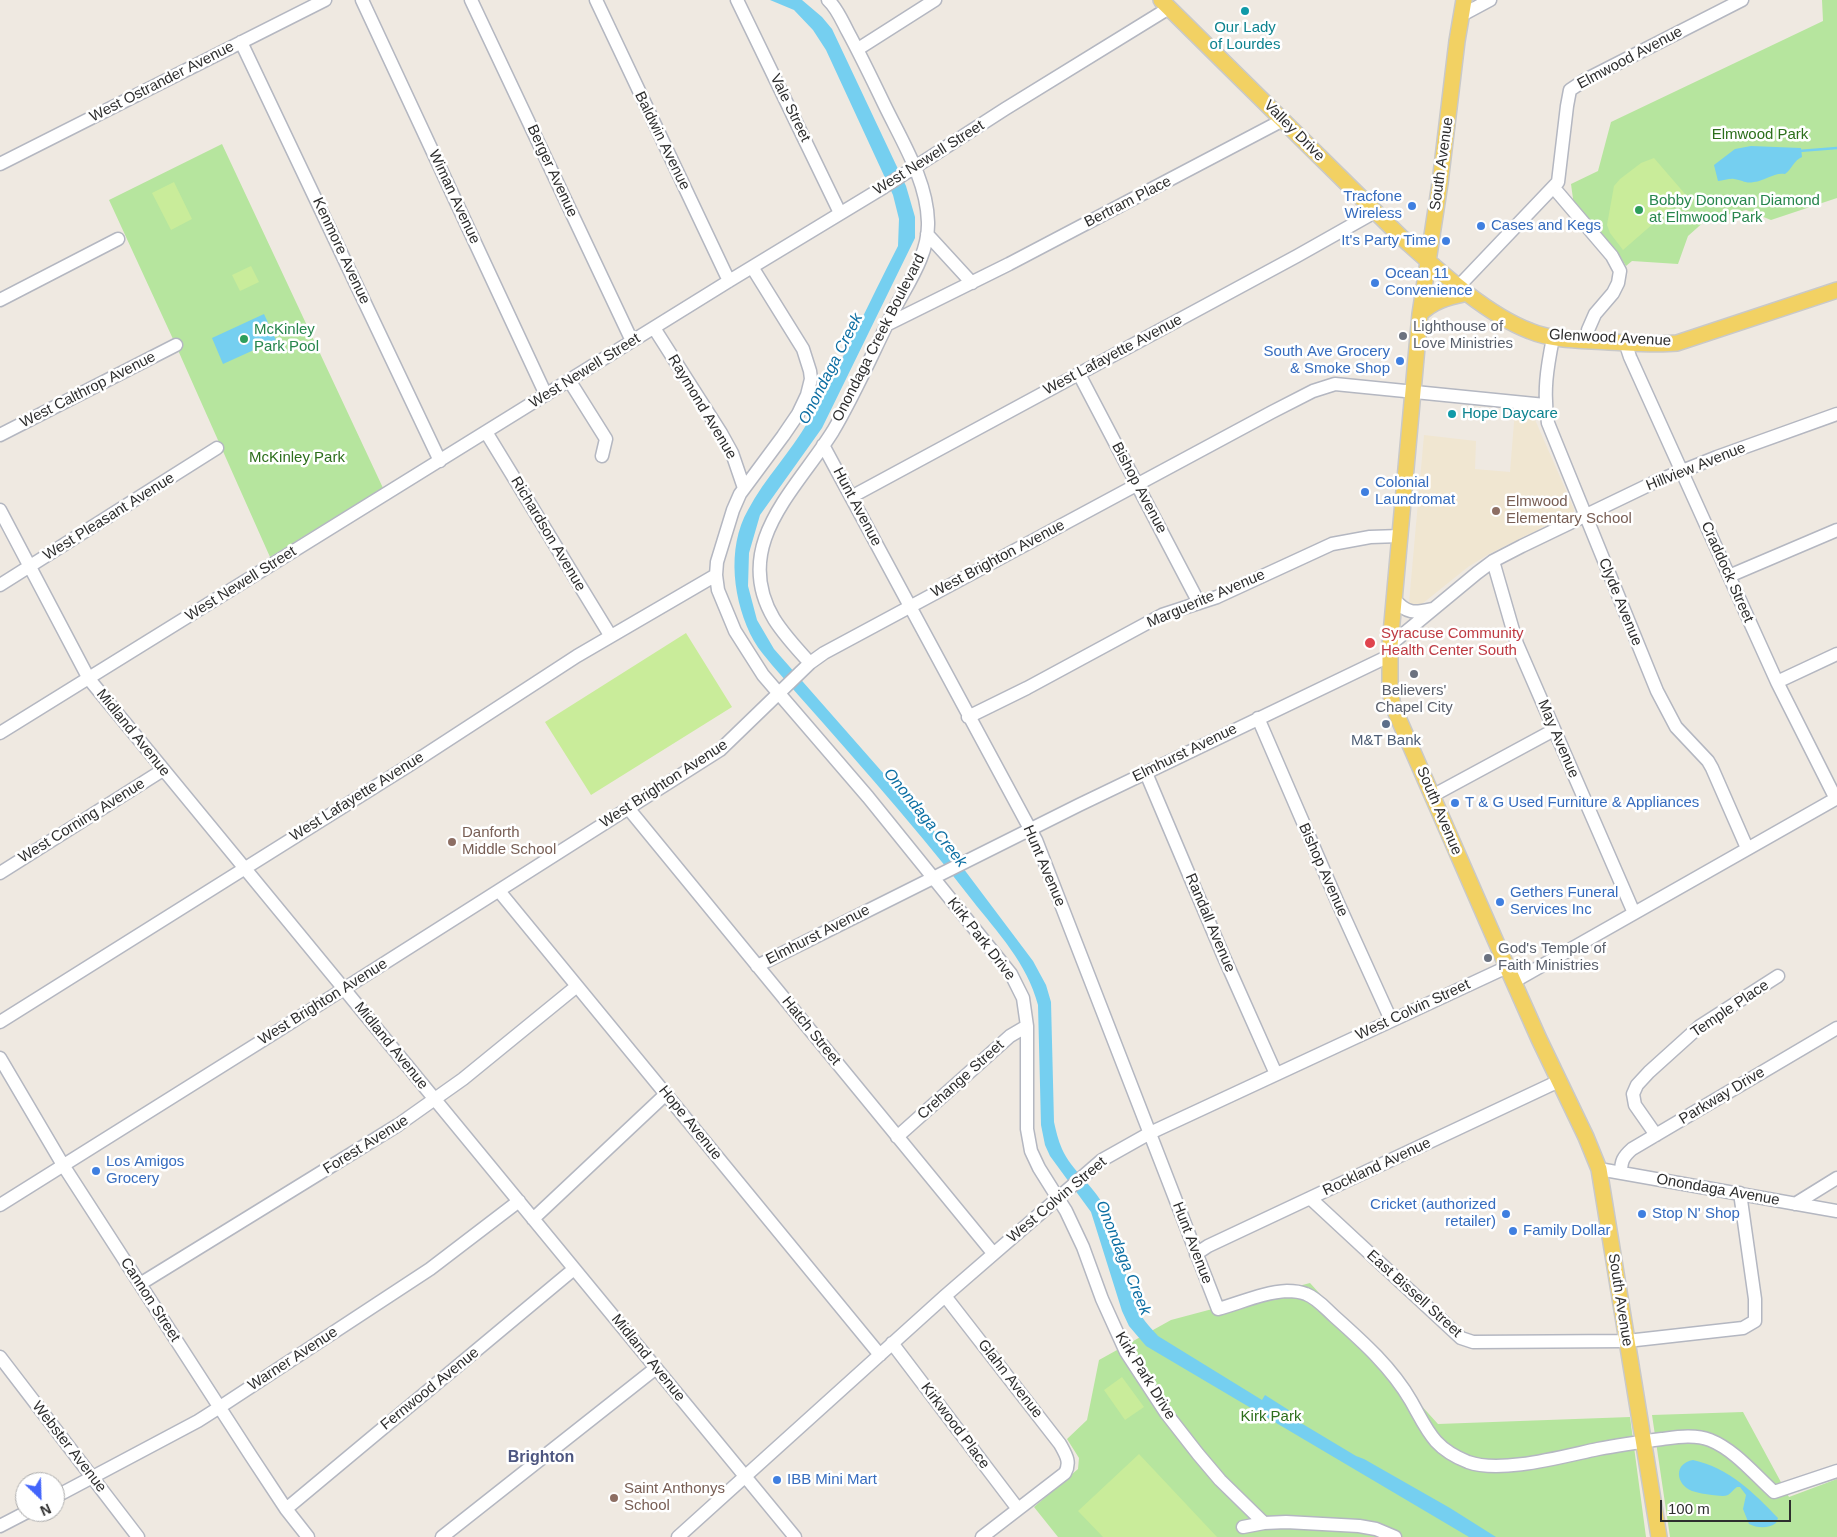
<!DOCTYPE html>
<html>
<head>
<meta charset="utf-8">
<style>
	body { margin:0 }
	#map { position:relative; width:1837px; height:1537px; overflow:hidden; background:#efe9e1; font-family:Arial,sans-serif }
	canvas { display:block }
	.north { position:absolute; left:15px; top:1472px; width:50px; height:50px; box-sizing:border-box; background:#fff; border:1px solid #ababab; border-radius:50%; rotate:156deg; font-size:14px; font-weight:700; line-height:20px; text-align:center; color:#2e2e2e }
	.north::after { content:''; display:block; margin:auto; width:18px; height:22px; background:#4264fb; clip-path:polygon(50% 0,100% 100%,50% 72%,0 100%) }
	.scale { position:absolute; left:1660px; top:1500px; width:131px; height:22px; box-sizing:border-box; border:2px solid #2e2e2e; border-top:0; padding-left:6px; font-size:15px; line-height:18px; white-space:nowrap; color:#2e2e2e; -webkit-text-stroke:4px #fff; paint-order:stroke }
</style>
</head>
<body>
<div id="map">
<canvas width="1837" height="1537"></canvas>
<div class="north">N</div>
<div class="scale">100 m</div>
</div>
<script>
const ctx = document.querySelector('canvas').getContext('2d');
ctx.lineJoin = 'round';
function paint(path, color) {
  ctx.fillStyle = color;
  ctx.fill(path, 'evenodd');
}
function trace(path, color, width, dash) {
  ctx.strokeStyle = color;
  ctx.lineWidth = width;
  ctx.lineCap = dash ? 'butt' : 'round';
  ctx.setLineDash(dash || []);
  ctx.stroke(path);
}
function write(font, color, halo, rows, align = 'center') {
  ctx.font = font + ' Arial,sans-serif';
  ctx.lineWidth = 5;
  ctx.setLineDash([]);
  ctx.textBaseline = 'middle';
  ctx.strokeStyle = halo;
  ctx.fillStyle = color;
  for (const [text, x, y, turn = 0] of rows) {
    ctx.save();
    ctx.translate(x, y);
    ctx.rotate((+turn || 0) * Math.PI / 180);
    ctx.textAlign = isNaN(turn) ? turn : align;
    if (halo) ctx.strokeText(text, 0, 0);
    ctx.fillText(text, 0, 0);
    ctx.restore();
  }
}
const education = new Path2D(`
	M1515,410H1527L1533,415L1574,509V512L1489,554L1468,567L1417,608L1411,607L1409,603L1424,435L1476,441L1475,469L1510,472Z`);
const green = new Path2D(`
	M1822,0H1837V198L1771,220L1746,210L1706,220L1688,236L1678,264L1632,261L1626,266L1619,255L1574,206L1571,184L1598,171L1611,122L1823,21Z
	M222,144L383,488L270,557L173,339L109,200Z
	M1310,1283L1438,1424L1630,1417L1646,1537H1058L1034,1507L1078,1469L1079,1458L1067,1439L1087,1420L1099,1360L1171,1320Z
	M1743,1412L1789,1497L1837,1479V1537H1670L1652,1415Z`);
const pitch = new Path2D(`
	M1654,158L1686,195L1623,250L1610,233L1607,225L1614,186L1620,179L1641,163Z
	M174,182L192,219L171,230L152,193Z
	M251,266L259,282L240,291L232,275Z
	M686,633L732,707L591,795L545,722Z
	M1122,1377L1144,1407L1125,1420L1104,1390Z
	M1139,1454L1217,1537H1103L1078,1511Z`);
const water = new Path2D(`
	M770,0H802L822,17L832,29L906,186L915,217V238L822,428L760,515L749,553L748,586L757,620L774,649L942,840L1033,961L1046,985L1051,1002L1054,1122C1056,1131 1058,1140 1062,1149C1071,1170 1093,1185 1104,1206L1136,1305C1141,1318 1149,1326 1158,1336L1262,1400L1265,1395L1295,1414L1301,1423L1356,1456L1364,1459L1450,1508L1496,1537H1469L1146,1346L1129,1326L1122,1311L1091,1212L1050,1156L1045,1145L1041,1125L1038,1005C1027,963 998,933 972,900C909,818 840,743 772,665C766,657 759,650 754,641C733,603 726,548 748,510C765,478 790,453 808,422C841,365 868,304 898,246L899,219L893,195L826,50L813,30L794,10Z
	M1751,146L1801,148L1802,157C1794,160 1792,169 1785,174C1774,172 1765,181 1754,182C1745,184 1743,180 1734,179C1730,178 1723,181 1718,181L1714,165L1735,149Z
	M264,314L276,340L223,364L212,338Z
	M1693,1460C1729,1468 1753,1492 1778,1518L1776,1523C1768,1529 1757,1528 1749,1524L1743,1509L1746,1495L1740,1487H1737C1734,1489 1731,1493 1728,1495C1723,1497 1716,1495 1712,1495C1705,1494 1698,1493 1692,1491C1675,1484 1674,1463 1693,1460Z`);
const stream = new Path2D(`
	M1799,151L1837,148`);
const minor = new Path2D(`
	M362,0L546,395
	M471,0L632,341
	M596,0L729,281
	M737,0L840,213
	M1462,15L1490,0
	M241,42L440,461
	M858,49L935,0
	M0,164L325,0
	M1554,188L1612,256L1620,271L1618,283L1613,293L1595,314L1588,330V340
	M927,234L972,283
	M752,267L803,349L810,371L811,379L807,395L798,414L783,436L740,494L733,510L717,562L716,575L718,590L735,631L763,675L868,797L1011,974L1023,998L1027,1026V1129L1031,1151L1039,1168L1066,1211L1083,1247L1102,1299L1126,1352L1166,1413L1198,1454L1220,1480L1264,1523L1286,1522L1359,1526L1376,1529L1395,1537
	M1459,286L1558,182L1567,106L1570,90L1585,80L1742,0
	M0,300L118,239
	M886,325L1009,264L1283,120
	M654,328L721,433L732,453L744,488
	M1553,338C1547,368 1543,392 1548,423L1657,691L1676,727L1708,761L1712,768L1747,848
	M1625,342L1630,357L1777,682L1836,799
	M1079,374L1199,603
	M569,380L606,439L602,456
	M486,432L610,635
	M0,435L176,345
	M823,445L1036,840L1218,1309C1240,1303 1264,1292 1287,1291C1292,1291 1301,1292 1306,1294C1317,1298 1326,1309 1335,1317C1363,1342 1392,1368 1411,1401C1428,1431 1433,1448 1468,1462C1501,1474 1564,1456 1598,1449C1619,1445 1640,1442 1662,1439C1677,1437 1695,1434 1710,1440C1735,1450 1755,1475 1774,1492L1837,1471
	M851,497L1297,256L1375,212
	M0,510L89,679L795,1537
	M1493,561L1517,644L1634,913
	M1729,576L1837,530
	M0,585L217,448
	M1394,599C1407,614 1414,613 1432,609
	M1390,645L1477,573L1493,561L1522,546L1657,481L1717,457L1837,414
	M810,663C797,649 784,635 774,619C730,545 797,489 833,431C856,392 874,350 894,310C908,283 929,254 928,222C927,181 903,143 885,106C873,81 861,56 848,32C842,21 837,8 828,0
	M1777,682L1837,654
	M968,717L1027,688L1162,615L1217,597L1332,544L1370,537L1400,536
	M1258,718L1337,901L1391,1020
	M0,733L729,281L884,187L1005,109L1169,8
	M1146,773L1223,955L1276,1074
	M1432,796L1554,730
	M628,808L993,1253
	M0,873L163,770
	M499,891L880,1355
	M757,966L1079,805L1389,656
	M1513,982L1837,798
	M0,1022L408,766L577,656L716,575
	M0,1058L63,1165L251,1456L286,1509L308,1537
	M1656,1135L1635,1105L1633,1094L1637,1085L1649,1072L1700,1026L1778,976
	M897,1137L1010,1036L1027,1026
	M1599,1169L1837,1211
	M1621,1173C1621,1161 1623,1157 1632,1149L1837,1028
	M1310,1198L1461,1338L1473,1342L1627,1341L1743,1328L1755,1321V1299L1740,1193
	M1795,1204L1837,1178
	M0,1205L276,1032L720,750L810,663L824,653L1272,412L1313,391L1335,384L1545,405
	M533,1219L666,1094
	M1196,1254L1208,1246L1559,1081
	M140,1284L398,1125L463,1079L577,986
	M945,1296L1060,1444C1066,1455 1071,1462 1065,1473L982,1537
	M892,1343L1018,1509
	M0,1357L138,1537
	M55,1497L198,1421L220,1407L430,1269L519,1201
	M286,1509L574,1269
	M0,1526L27,1512
	M1243,1527L1264,1523
	M442,1537L656,1368
	M678,1537L945,1296L1102,1160L1150,1133L1507,967`);
const major = new Path2D(`
	M1161,0L1401,237C1437,269 1485,314 1530,331C1554,341 1583,340 1609,342C1632,343 1655,345 1677,343L1837,290
	M1464,0L1457,41L1440,183L1420,314L1390,645V690L1393,706L1507,967L1539,1039L1586,1137L1599,1169L1659,1537
	M1420,314C1434,300 1449,297 1467,293`);
const markers = [
	[1245,11,5,"#0f9aa8"],
	[1412,206,5,"#3f7fe0"],
	[1639,210,5,"#2e9e5b"],
	[1481,226,5,"#3f7fe0"],
	[1446,241,5,"#3f7fe0"],
	[1375,283,5,"#3f7fe0"],
	[1403,336,5,"#6b7280"],
	[244,339,5,"#2e9e5b"],
	[1400,361,5,"#3f7fe0"],
	[1452,414,5,"#0f9aa8"],
	[1365,492,5,"#3f7fe0"],
	[1496,511,5,"#8d6e63"],
	[1370,643,6,"#e0444e"],
	[1414,674,5,"#6b7280"],
	[1386,724,5,"#5c6f8a"],
	[1455,803,5,"#3f7fe0"],
	[452,842,5,"#8d6e63"],
	[1500,902,5,"#3f7fe0"],
	[1488,958,5,"#6b7280"],
	[96,1171,5,"#3f7fe0"],
	[1506,1214,5,"#3f7fe0"],
	[1642,1214,5,"#3f7fe0"],
	[1513,1231,5,"#3f7fe0"],
	[777,1480,5,"#3f7fe0"],
	[614,1498,5,"#8d6e63"]
];
const cultureNames = [
	["Our Lady",1245,28],
	["of Lourdes",1245,45],
	["Hope Daycare",1462,414,"left"]
];
const streetNames = [
	["Elmwood Avenue",1630,58,-28],
	["West Ostrander Avenue",162,82,-27],
	["Vale Street",790,108,64],
	["Valley Drive",1294,131,45],
	["Baldwin Avenue",662,141,64],
	["West Newell Street",929,158,-32],
	["South Avenue",1442,164,-82],
	["Berger Avenue",552,171,65],
	["Wiman Avenue",454,197,65],
	["Bertram Place",1128,202,-27],
	["Kenmore Avenue",341,251,65],
	["Onondaga Creek Boulevard",879,338,-63],
	["Glenwood Avenue",1610,338,3],
	["West Lafayette Avenue",1113,355,-28],
	["West Newell Street",585,371,-32],
	["West Calthrop Avenue",88,390,-27],
	["Raymond Avenue",702,407,59],
	["Hillview Avenue",1696,467,-22],
	["Bishop Avenue",1139,488,62],
	["Hunt Avenue",857,507,62],
	["West Pleasant Avenue",109,517,-32],
	["Richardson Avenue",548,534,59],
	["West Brighton Avenue",998,559,-28],
	["Craddock Street",1727,572,66],
	["West Newell Street",241,584,-32],
	["Marguerite Avenue",1206,599,-23],
	["Clyde Avenue",1620,602,68],
	["Midland Avenue",133,733,51],
	["May Avenue",1558,739,67],
	["Elmhurst Avenue",1185,753,-26],
	["West Brighton Avenue",664,784,-33],
	["West Lafayette Avenue",357,797,-32],
	["South Avenue",1439,811,67],
	["West Corning Avenue",82,821,-32],
	["Hunt Avenue",1044,866,67],
	["Bishop Avenue",1323,870,66],
	["Randall Avenue",1210,923,67],
	["Elmhurst Avenue",818,935,-27],
	["Kirk Park Drive",981,939,52],
	["West Brighton Avenue",323,1002,-32],
	["Temple Place",1730,1009,-34],
	["West Colvin Street",1413,1010,-25],
	["Hatch Street",811,1031,51],
	["Midland Avenue",391,1046,51],
	["Crehange Street",961,1080,-42],
	["Parkway Drive",1722,1096,-31],
	["Hope Avenue",690,1123,51],
	["Forest Avenue",366,1145,-32],
	["Rockland Avenue",1377,1167,-25],
	["Onondaga Avenue",1718,1190,10],
	["West Colvin Street",1057,1200,-40],
	["Hunt Avenue",1192,1243,69],
	["East Bissell Street",1414,1294,42],
	["Cannon Street",150,1300,57],
	["South Avenue",1620,1300,81],
	["Midland Avenue",648,1358,51],
	["Warner Avenue",293,1359,-33],
	["Kirk Park Drive",1145,1376,58],
	["Glahn Avenue",1010,1379,52],
	["Fernwood Avenue",430,1389,-39],
	["Kirkwood Place",955,1426,53],
	["Webster Avenue",69,1447,52]
];
const parkNames = [
	["Elmwood Park",1760,135],
	["McKinley Park",297,458],
	["Kirk Park",1271,1417]
];
const shopNames = [
	["Tracfone",1402,197,"right"],
	["Wireless",1402,214,"right"],
	["Cases and Kegs",1491,226],
	["It's Party Time",1436,241,"right"],
	["Ocean 11",1385,274],
	["Convenience",1385,291],
	["South Ave Grocery",1390,352,"right"],
	["& Smoke Shop",1390,369,"right"],
	["Colonial",1375,483],
	["Laundromat",1375,500],
	["T & G Used Furniture & Appliances",1465,803],
	["Gethers Funeral",1510,893],
	["Services Inc",1510,910],
	["Los Amigos",106,1162],
	["Grocery",106,1179],
	["Cricket (authorized",1496,1205,"right"],
	["retailer)",1496,1222,"right"],
	["Stop N' Shop",1652,1214],
	["Family Dollar",1523,1231],
	["IBB Mini Mart",787,1480]
];
const leisureNames = [
	["Bobby Donovan Diamond",1649,201],
	["at Elmwood Park",1649,218],
	["McKinley",254,330],
	["Park Pool",254,347]
];
const worshipNames = [
	["Lighthouse of",1413,327],
	["Love Ministries",1413,344],
	["Believers'",1414,691,"center"],
	["Chapel City",1414,708,"center"],
	["God's Temple of",1498,949],
	["Faith Ministries",1498,966]
];
const educationNames = [
	["Elmwood",1506,502],
	["Elementary School",1506,519],
	["Danforth",462,833],
	["Middle School",462,850],
	["Saint Anthonys",624,1489],
	["School",624,1506]
];
const healthNames = [
	["Syracuse Community",1381,634],
	["Health Center South",1381,651]
];
const serviceNames = [
	["M&T Bank",1386,741]
];
const waterNames = [
	["Onondaga Creek",831,369,-63],
	["Onondaga Creek",925,818,51],
	["Onondaga Creek",1123,1258,68]
];
const neighbourhoodNames = [
	["Brighton",541,1458]
];
paint(education, '#f0e6d1');
paint(green, '#b6e59e');
paint(pitch, '#c9ec9a');
paint(water, '#75cff0');
trace(stream, '#75cff0', 2.5);
trace(minor, '#b4b7c1', 15);
trace(major, '#c9c9c9', 18);
trace(minor, '#fff', 12);
trace(major, '#f2d163', 15);
for (const [x, y, r, color] of markers) {
  const dot = new Path2D();
  dot.arc(x, y, r, 0, 2 * Math.PI);
  ctx.fillStyle = color;
  ctx.fill(dot);
  trace(dot, '#fff', 2);
}
write('15px', '#0d838f', '#fff', cultureNames);
write('15px', '#2e2e2e', '#fff', streetNames);
write('15px', '#2c6e1b', '#fff', parkNames);
write('15px', '#366cbe', '#fff', shopNames, 'left');
write('15px', '#27864d', '#fff', leisureNames, 'left');
write('15px', '#5b616d', '#fff', worshipNames, 'left');
write('15px', '#785e54', '#fff', educationNames, 'left');
write('15px', '#be3a42', '#fff', healthNames, 'left');
write('15px', '#4e5e75', '#fff', serviceNames);
write('italic 16px', '#0d6fa3', '#fff', waterNames);
write('bold 16px', '#4d5680', '#fff', neighbourhoodNames);
</script>
</body>
</html>
